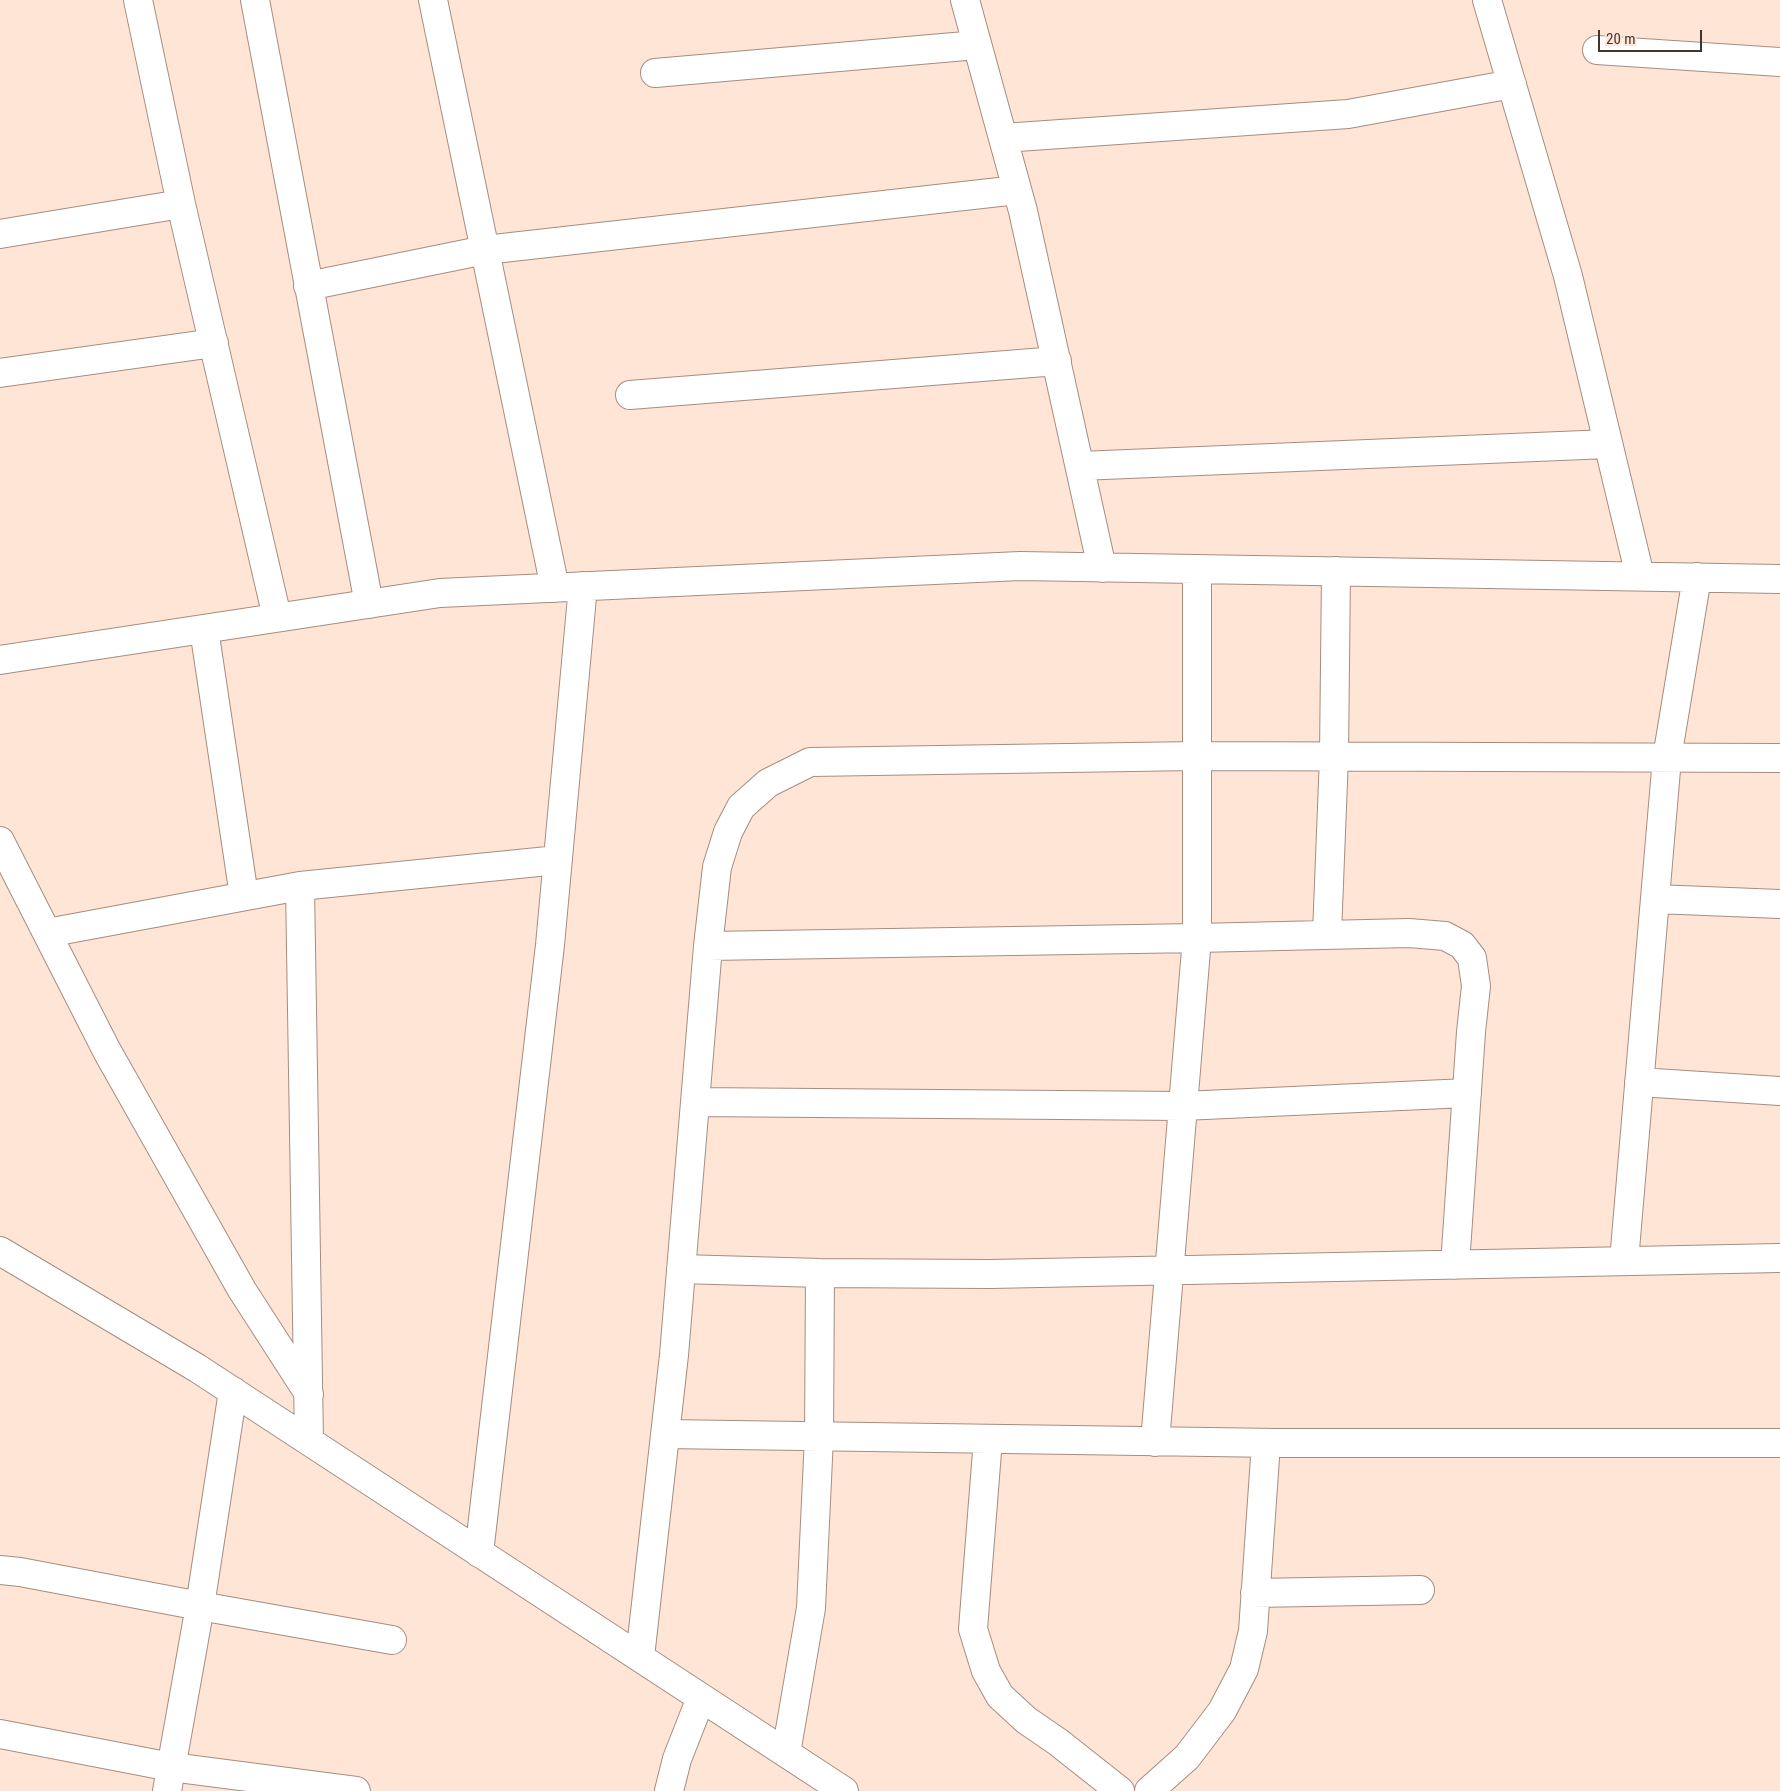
<!DOCTYPE html>
<html>
<head>
<meta charset="utf-8">
<style>
	body { margin:0 }
	#map { position:relative; width:1780px; height:1791px; overflow:hidden; background:#ffe5d6; font-family:"Roboto Condensed",sans-serif }
	canvas { display:block }
	.scale { position:absolute; left:1598px; top:30px; width:104px; height:22px; box-sizing:border-box; border:2px solid #403630; border-top:0; padding-left:6px; font-size:15px; line-height:18px; white-space:nowrap; color:#403630; -webkit-text-stroke:4px #ffe5d6; paint-order:stroke }
</style>
</head>
<body>
<div id="map">
<canvas width="1780" height="1791"></canvas>
<div class="scale">20 m</div>
</div>
<script>
const ctx = document.querySelector('canvas').getContext('2d');
ctx.lineJoin = 'round';
function trace(path, color, width, dash) {
  ctx.strokeStyle = color;
  ctx.lineWidth = width;
  ctx.lineCap = dash ? 'butt' : 'round';
  ctx.setLineDash(dash || []);
  ctx.stroke(path);
}
const street = new Path2D(`
	M138,0L181,204L277,617
	M255,0L369,604
	M433,0L555,588
	M965,0L1023,211L1102,568
	M1487,0L1568,276L1640,576
	M1597,50L1780,62
	M655,73L977,45
	M1003,138L1348,114L1512,84
	M0,234L181,204
	M308,286L485,250L1017,190
	M0,373L214,343
	M630,395L1057,361
	M1080,466L1608,444
	M204,629L244,896
	M0,660L440,593L1020,566L1780,579
	M0,841L107,1051L242,1290L309,1394
	M300,886L309,1441
	M1655,899L1780,904
	M47,933L300,886L558,860
	M1327,934L1334,756L1336,571
	M708,946L1197,938L1409,933L1445,936L1462,945L1472,958L1476,986L1471,1032L1455,1265
	M1639,1082L1780,1091
	M695,1102L1183,1106L1467,1093
	M0,1251L197,1368L844,1791
	M1624,1261L1667,758L1697,577
	M681,1269L820,1273L990,1274L1780,1258
	M665,1434L1277,1443H1780
	M988,1439L973,1629L986,1671L1000,1696L1026,1720L1058,1742L1120,1791
	M1155,1442L1197,938V569
	M479,1553L550,945L583,586
	M0,1570L20,1572L200,1606L392,1640
	M1255,1593L1420,1590
	M640,1657L674,1355L708,946L717,867L728,832L741,807L768,783L810,762L1196,756L1780,758
	M0,1734L171,1767L356,1791
	M786,1753L811,1608L819,1437L820,1273
	M167,1791L200,1606L233,1391
	M669,1791L677,1759L701,1698
	M1149,1791L1187,1757L1222,1711L1244,1669L1253,1631L1266,1443`);
trace(street, '#a58d80', 30);
trace(street, '#fff', 28);
</script>
</body>
</html>
